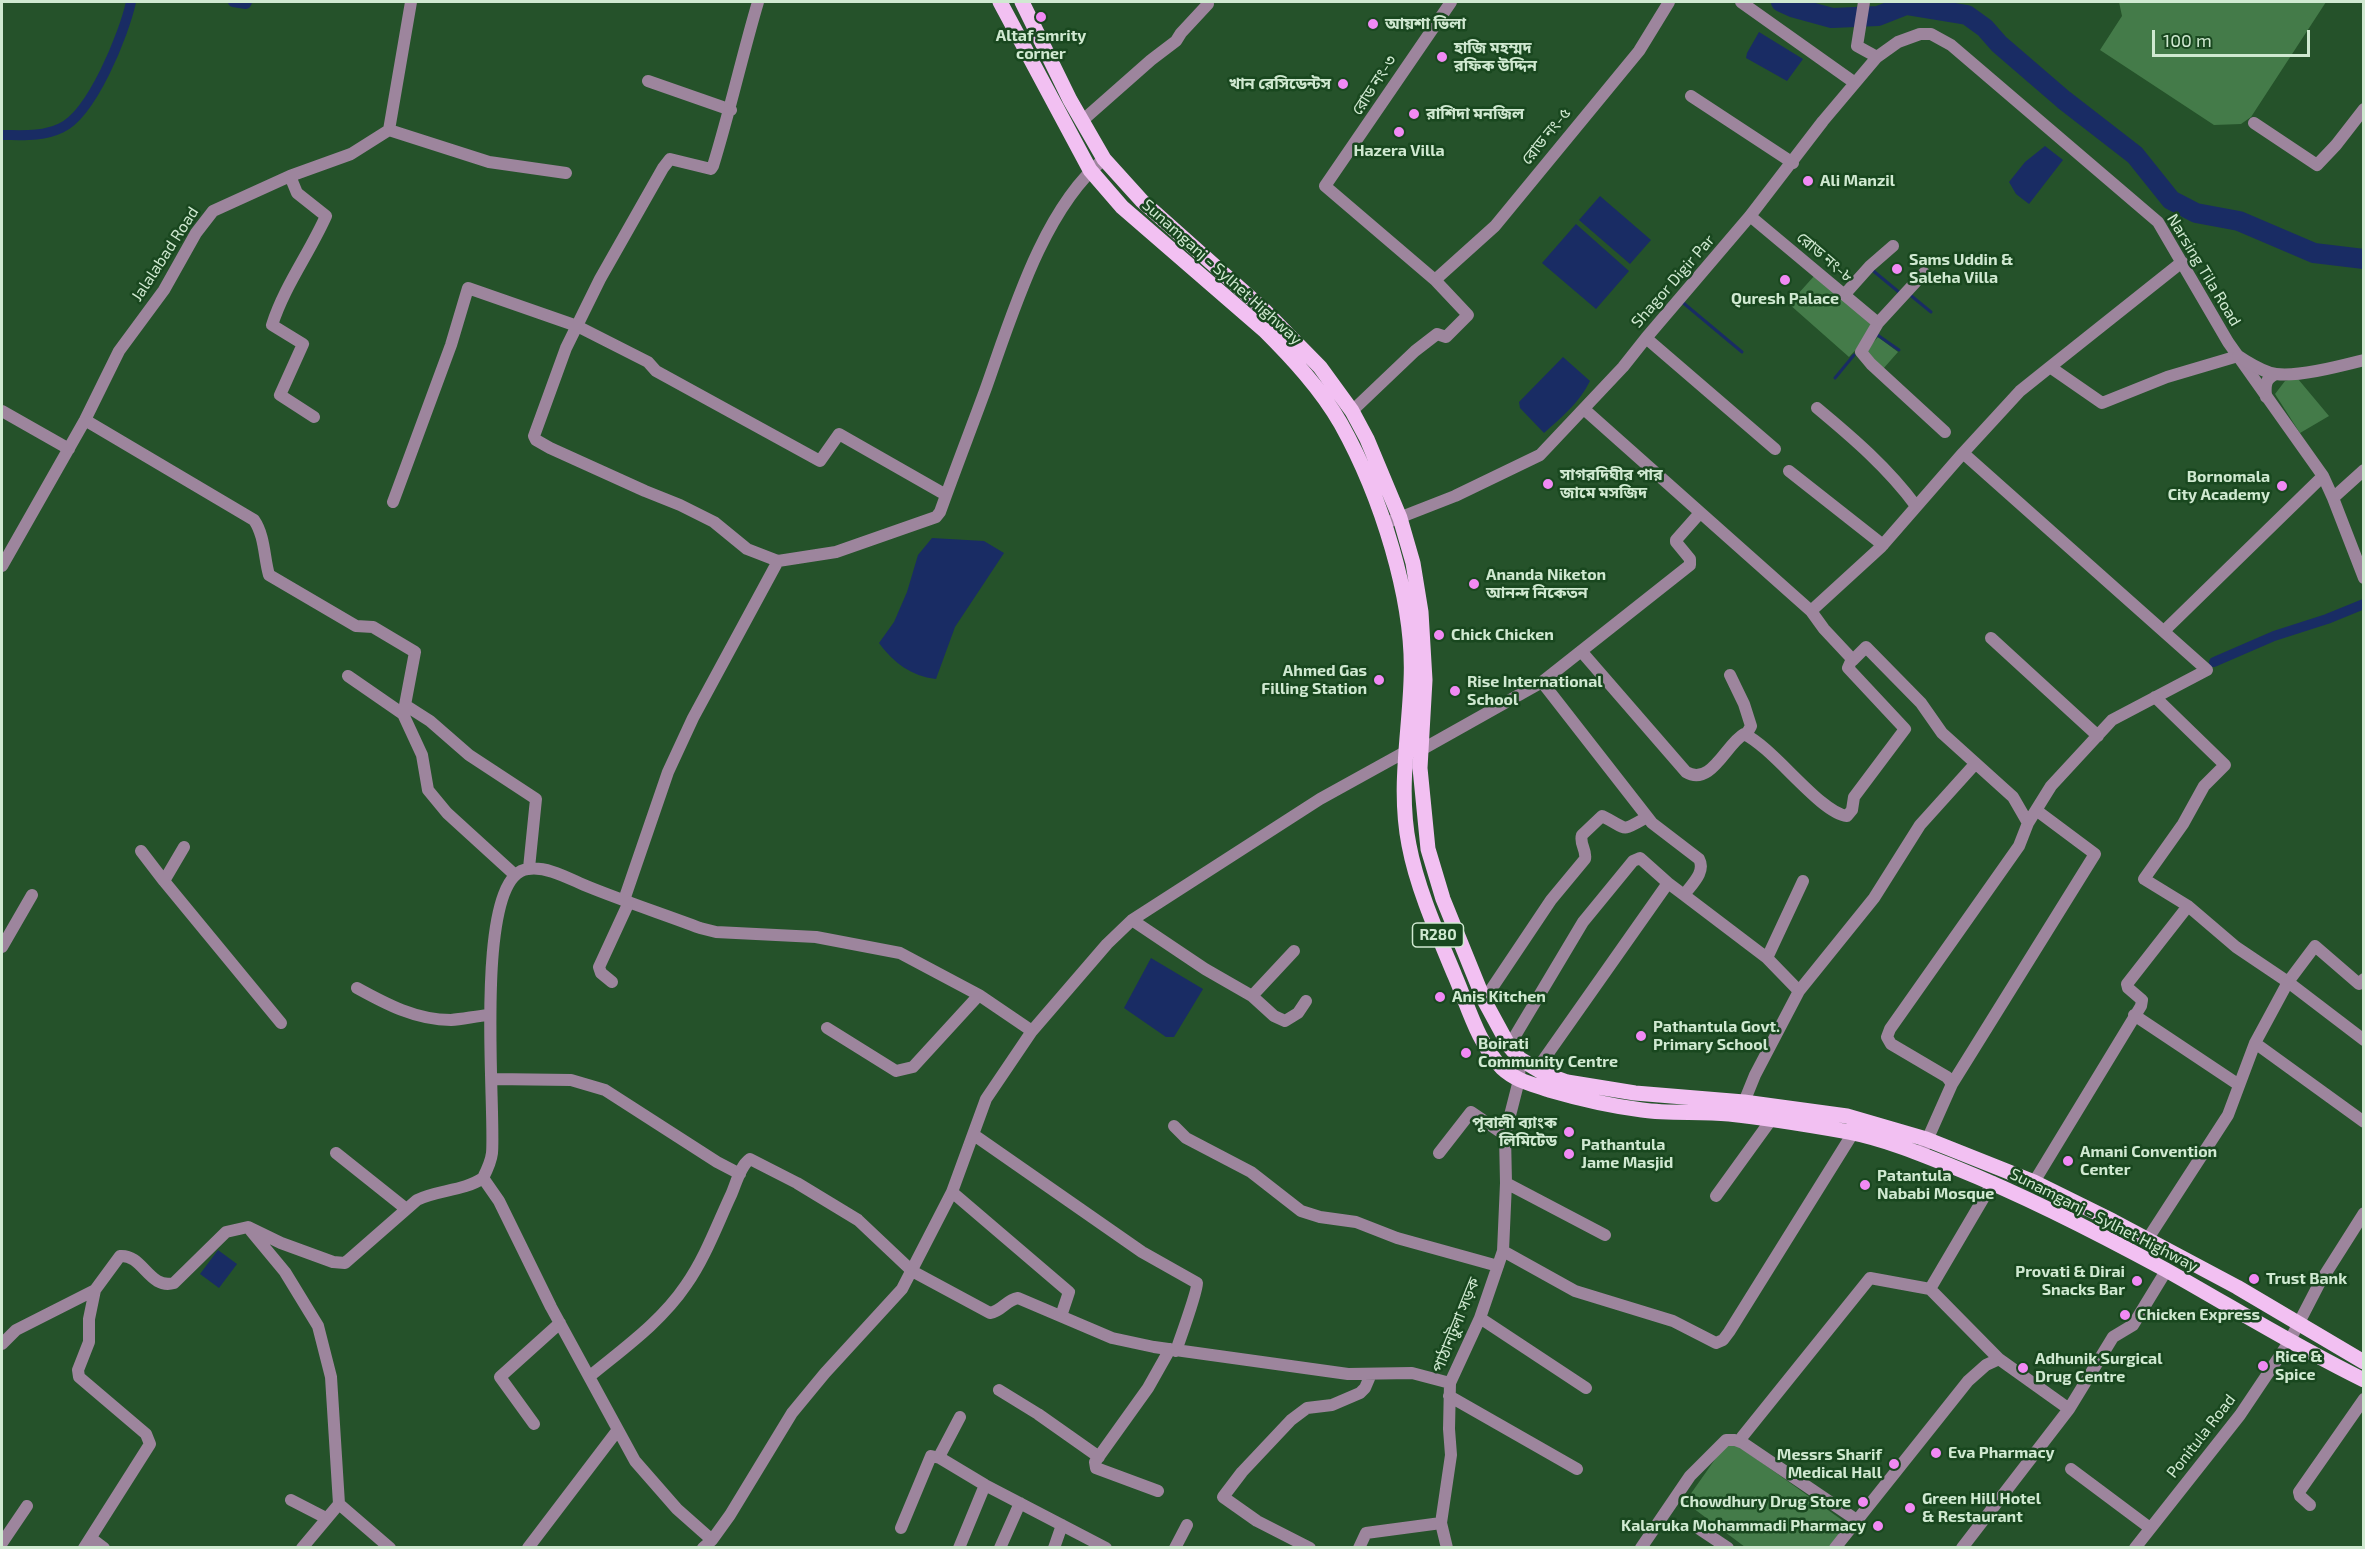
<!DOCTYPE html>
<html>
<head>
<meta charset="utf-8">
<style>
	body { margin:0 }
	#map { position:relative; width:2365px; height:1549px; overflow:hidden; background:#25522a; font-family:"Exo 2",sans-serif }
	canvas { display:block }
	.frame { position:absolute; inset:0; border:3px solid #d0e9d1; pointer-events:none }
	.scale { position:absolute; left:2152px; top:30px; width:158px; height:27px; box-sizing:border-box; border:3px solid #d0e9d1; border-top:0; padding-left:8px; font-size:18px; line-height:21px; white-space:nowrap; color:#d0e9d1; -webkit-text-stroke:4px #19471f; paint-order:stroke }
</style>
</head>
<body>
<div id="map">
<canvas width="2365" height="1549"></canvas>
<div class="frame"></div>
<div class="scale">100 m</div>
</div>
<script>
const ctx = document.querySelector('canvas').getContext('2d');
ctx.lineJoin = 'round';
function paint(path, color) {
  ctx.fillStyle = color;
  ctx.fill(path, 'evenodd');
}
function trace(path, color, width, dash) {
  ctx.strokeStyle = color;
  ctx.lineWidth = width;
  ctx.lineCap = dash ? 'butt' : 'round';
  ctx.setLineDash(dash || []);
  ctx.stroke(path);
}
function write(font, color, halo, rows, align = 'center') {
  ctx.font = font + ' "Exo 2","Noto Sans Bengali",sans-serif';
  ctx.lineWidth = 5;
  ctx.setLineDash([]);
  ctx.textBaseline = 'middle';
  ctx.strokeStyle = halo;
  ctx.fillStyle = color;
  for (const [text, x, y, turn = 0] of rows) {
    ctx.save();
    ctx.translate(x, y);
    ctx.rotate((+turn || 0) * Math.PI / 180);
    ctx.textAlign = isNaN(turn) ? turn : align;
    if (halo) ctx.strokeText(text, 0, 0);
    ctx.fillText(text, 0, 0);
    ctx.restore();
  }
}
const green = new Path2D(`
	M2119,2H2326L2251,117L2241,124L2214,125L2100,50L2122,16Z
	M1815,275L1868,318L1871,325L1865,340L1849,357L1789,304Z
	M1878,337L1898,352L1883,369L1865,352Z
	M2292,379H2298L2329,416L2300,433L2275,394L2285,381Z
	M1730,1444L1737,1445L1849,1525L1829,1547H1745L1685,1502L1723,1448Z`);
const water = new Path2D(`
	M1759,32L1803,59L1787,81L1746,58L1747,53Z
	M2045,146L2063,160L2029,204L2016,194L2009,182L2025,162Z
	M1600,196L1651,240L1630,264L1579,220Z
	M1576,224L1629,271L1596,309L1542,263Z
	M1563,357L1590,381C1579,403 1562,417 1544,433L1520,408L1519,402Z
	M932,538L984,541L1004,553L955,627L936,679C911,676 894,663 879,643L894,622L907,592L918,555Z
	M1151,958L1203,989L1174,1037H1166L1124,1008Z
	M218,1250L237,1264L219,1288L200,1274Z`);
const stream = new Path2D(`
	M1871,269L1900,293
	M1909,294L1931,312
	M1681,301L1742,352
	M1876,334L1899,350
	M1835,378L1854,355`);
const canal = new Path2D(`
	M233,2L246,4L247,2
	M2,135C22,135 42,137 61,128C92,114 124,34 131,2
	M2214,662L2274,636L2327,619L2364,604`);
const river = new Path2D(`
	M1781,2L1792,7L1832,18L1878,16L1906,5L1967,15L1985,28L1999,44L2064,100L2135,155L2171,200L2196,213L2239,221L2314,253L2364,259`);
const minor = new Path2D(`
	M758,2C742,56 730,111 713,166L711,169L670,159L663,168L600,279L566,348L534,436L536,440L550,448L645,491L680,505L714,522L747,549L778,561
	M1741,2L1855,83
	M1864,2L1857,46L1877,57
	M648,81L731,110
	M1691,96L1793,163
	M1083,120L1151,60L1176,41L1181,33L1208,4
	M2254,123L2317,165L2336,145L2364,109
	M389,130L489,162L566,173
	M290,176L297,193L326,216C309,254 285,285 272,325L303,344L280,395L314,417
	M1750,216L1878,323L1861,352L1871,364L1945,432
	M1435,280L1495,226L1639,51L1669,2
	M1845,294L1870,266L1893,246
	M1878,323L1924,273
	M1646,338L1775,449
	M2050,367L2182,262
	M1817,408C1853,438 1888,468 1916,506
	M1585,410L1811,611L1824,629L1853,660L1866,647L1921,703L1942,733L2013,797L2028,823
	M2,411L69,449
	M1352,411L1415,351L1437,334L1446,337L1468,315L1435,280L1325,186L1451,2
	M85,420L254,520C265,536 264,558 269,575L356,626L373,627L415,652L405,705L430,721L469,755L536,799L529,868
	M1963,453L2020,391L2050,367L2102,403L2167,377L2238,356
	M1789,471L1883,545
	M2333,498L2364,470
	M393,502L451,345L468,288L577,326L648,362L656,371L820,461L839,434L946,495
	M1391,521L1455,496L1540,455L1623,367L1646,338L1750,216L1823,121L1877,57L1898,42L1920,34H1931L1951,45L2158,222L2228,342L2323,476L2333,498L2364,578
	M2,566L85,420L119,351L164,290L196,233L213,211L290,176L351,154L389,130L411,2
	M1811,611L1881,547L1963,453L2207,670L2112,720L2051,786L2028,823L2019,846L1890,1029L1887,1037L1891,1044L1947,1077L1952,1084L1924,1147
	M2164,631L2323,476
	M1991,638L2098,736
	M1581,651L1686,772C1711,787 1726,744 1744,734C1774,748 1820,813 1847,816L1852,810L1854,797L1905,729L1848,668L1852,659
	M1730,675L1744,704L1751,726L1746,735
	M348,676L403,714L422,755L428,790L447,813L515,875
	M2155,697L2225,765L2204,786L2183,824L2144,879L2188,906L2236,947L2288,982L2364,1040
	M184,847L164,881L281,1023
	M141,851L164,881
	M1684,895L1767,958L1799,991
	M624,900L668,772L693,718L778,561L836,552L936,517L940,512C955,470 971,429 986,388C1012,315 1043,209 1104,159
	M1132,920L1205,969L1252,996L1294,951
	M2,947L32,895
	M1767,958L1803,881
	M612,982L601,973L599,967L629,902
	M357,988C386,1004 416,1020 451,1020C463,1019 477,1016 489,1015
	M1252,996L1274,1016L1285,1021L1298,1013L1306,1001
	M1484,1000L1551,900L1585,859C1587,850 1579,844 1582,835L1602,816C1629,829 1619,833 1647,817
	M2134,1015L2239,1085
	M827,1028L896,1071L913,1067L979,995
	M2255,1043L2364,1122
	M1509,1046L1583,922L1633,861L1640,858L1668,883
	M1537,1069L1668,883L1684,895C1692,884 1706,872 1699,859L1652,823L1542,682
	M493,1079L571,1080L605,1090L717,1162L740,1174
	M1952,1084L2095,854L2036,810
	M1744,1102L1755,1075L1799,991L1874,898L1920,825L1975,764
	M1174,1126L1186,1138L1251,1172L1301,1211L1320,1217L1356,1222L1397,1238L1498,1266
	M974,1135L1142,1252L1197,1283C1198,1290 1180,1339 1176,1351
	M336,1153L405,1208
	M1439,1153L1471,1112L1505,1135
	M483,1178L499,1201L551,1307L635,1461L677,1509L712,1540
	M1993,1182L1930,1289L1999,1359
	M2034,1182L2141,1006L2142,1000L2128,988L2127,984L2188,906
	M1506,1183L1605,1235
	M952,1192L1069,1292L1061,1316
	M1716,1196L1771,1120
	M251,1231L285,1272L318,1326L331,1377L339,1504L302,1548
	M2147,1240L2228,1115L2255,1043L2268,1019L2288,982L2315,946L2359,984L2364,979
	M1503,1251L1575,1291L1673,1321L1716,1343L1723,1340L1729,1332L1853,1133
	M1480,1318L1586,1388
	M2,1344L16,1330L95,1290L120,1256C143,1254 149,1290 174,1283L226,1232L248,1227L281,1243L333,1262L345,1263L417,1200C437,1190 464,1191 483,1178C487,1170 491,1162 492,1153C496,1109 472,875 528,869C549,866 571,880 589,887C626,902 663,914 700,928L716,932L816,937L900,953L979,995L1032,1031
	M590,1376C624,1348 661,1322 686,1285C705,1258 717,1225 731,1195C736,1184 740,1166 750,1159L797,1183L858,1220L912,1271L990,1313C1002,1311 1006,1300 1018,1298L1112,1338L1154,1347L1348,1374L1412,1373L1450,1383
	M999,1390L1038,1414L1099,1457
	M1449,1396L1577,1469
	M960,1417L940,1455V1458L985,1485L1106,1548
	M534,1424L500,1377L560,1323
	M1742,1437L1870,1278L1930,1289
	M2071,1469L2150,1528
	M1158,1491L1096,1468L1095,1462L1148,1388L1170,1349
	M291,1500L326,1518
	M339,1504L390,1548
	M2310,1505L2300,1496L2299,1492L2364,1399
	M901,1528L931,1456L940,1458
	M1698,1528L1728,1548
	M92,1539L104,1548
	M2,1543L27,1506
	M84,1548L150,1444L146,1434L79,1377L78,1370L89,1342V1319L95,1290
	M528,1548L617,1431
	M703,1548L712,1540L730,1515L792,1413L825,1373L902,1289L952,1192L986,1099L1032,1031L1107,944L1132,920L1320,799L1405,752L1421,750L1542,682L1690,565V559L1676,542V540L1699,514
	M959,1548L985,1485
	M1000,1548L1020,1503
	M1054,1548L1062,1525
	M1175,1548L1187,1525
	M1310,1548L1257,1521L1223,1497L1242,1472L1291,1420L1307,1408L1332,1405L1360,1393L1365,1388L1371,1374
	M1359,1548L1366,1533L1441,1523
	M1447,1548L1441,1523L1451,1455L1449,1429L1450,1383L1480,1318L1503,1251L1506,1183L1505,1135L1519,1080L1520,1059
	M1641,1548L1690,1476L1726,1440H1735L1743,1443L1858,1521
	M1835,1548L1968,1381L1986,1365L1999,1359L2069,1409
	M1962,1548L2069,1409L2113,1337L2133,1325L2166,1271
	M2135,1548L2240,1415L2289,1342L2319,1284L2364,1213`);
const tertiary = new Path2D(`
	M2238,356C2250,363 2262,372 2276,374C2299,377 2340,366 2364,360
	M2266,397C2265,386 2265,378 2276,374`);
const primary = new Path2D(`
	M1000,2L1090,170L1122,207L1264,330C1292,358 1321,389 1341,424C1380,494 1415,600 1411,681C1409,736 1398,790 1409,845C1417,888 1438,935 1455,976C1468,1006 1478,1044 1502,1068C1516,1081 1532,1084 1549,1090C1580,1099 1610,1106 1642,1110C1670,1114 1700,1111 1729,1114C1768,1118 1809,1125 1849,1132C1885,1139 1921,1154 1956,1168C2028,1197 2098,1233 2166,1270C2232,1307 2296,1347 2364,1380
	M1022,2L1070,100L1104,159L1142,201L1262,308L1320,367L1352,411L1367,439L1400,518L1413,563L1421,612L1425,680L1420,768L1428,849L1443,899L1484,1000L1509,1046L1520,1059L1545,1074L1567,1082L1635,1093L1744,1102L1847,1116L1926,1139L2034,1182L2113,1221L2237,1287L2364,1362`);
const markers = [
	[1041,17,6,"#f18af4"],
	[1373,24,6,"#f18af4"],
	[1442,57,6,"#f18af4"],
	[1343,84,6,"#f18af4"],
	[1414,114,6,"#f18af4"],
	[1399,132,6,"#f18af4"],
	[1808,181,6,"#f18af4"],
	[1897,269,6,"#f18af4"],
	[1785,280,6,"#f18af4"],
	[1548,484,6,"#f18af4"],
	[2282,486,6,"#f18af4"],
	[1474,584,6,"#f18af4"],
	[1439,635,6,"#f18af4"],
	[1379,680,6,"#f18af4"],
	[1455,691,6,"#f18af4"],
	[1440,997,6,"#f18af4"],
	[1641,1036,6,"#f18af4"],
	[1466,1053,6,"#f18af4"],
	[1569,1132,6,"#f18af4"],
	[1569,1154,6,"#f18af4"],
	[2068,1161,6,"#f18af4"],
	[1865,1185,6,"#f18af4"],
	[2254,1279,6,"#f18af4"],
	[2137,1281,6,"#f18af4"],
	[2125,1315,6,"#f18af4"],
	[2263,1366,6,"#f18af4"],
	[2023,1368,6,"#f18af4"],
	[1936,1453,6,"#f18af4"],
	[1894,1464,6,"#f18af4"],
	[1863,1502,6,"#f18af4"],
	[1910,1508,6,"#f18af4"],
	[1878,1526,6,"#f18af4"]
];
const shields = [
	[1438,935,51]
];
const shieldNames = [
	["R280",1438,935]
];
const poiNames = [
	["আয়শা ভিলা",1385,24],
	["Altaf smrity",1041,36,"center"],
	["corner",1041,54,"center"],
	["হাজি মহম্মদ",1454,48],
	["রফিক উদ্দিন",1454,66],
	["খান রেসিডেন্টস",1331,84,"right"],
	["রাশিদা মনজিল",1426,114],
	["Hazera Villa",1399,151,"center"],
	["Ali Manzil",1820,181],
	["Sams Uddin &",1909,260],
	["Saleha Villa",1909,278],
	["Quresh Palace",1785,299,"center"],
	["সাগরদিঘীর পার",1560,475],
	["জামে মসজিদ",1560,493],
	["Bornomala",2270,477,"right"],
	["City Academy",2270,495,"right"],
	["Ananda Niketon",1486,575],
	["আনন্দ নিকেতন",1486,593],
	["Chick Chicken",1451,635],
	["Ahmed Gas",1367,671,"right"],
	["Filling Station",1367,689,"right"],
	["Rise International",1467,682],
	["School",1467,700],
	["Anis Kitchen",1452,997],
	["Pathantula Govt.",1653,1027],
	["Primary School",1653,1045],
	["Boirati",1478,1044],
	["Community Centre",1478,1062],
	["পূবালী ব্যাংক",1557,1123,"right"],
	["লিমিটেড",1557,1141,"right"],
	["Pathantula",1581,1145],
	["Jame Masjid",1581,1163],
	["Amani Convention",2080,1152],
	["Center",2080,1170],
	["Patantula",1877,1176],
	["Nababi Mosque",1877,1194],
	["Provati & Dirai",2125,1272,"right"],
	["Snacks Bar",2125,1290,"right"],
	["Trust Bank",2266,1279],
	["Chicken Express",2137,1315],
	["Rice &",2275,1357],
	["Spice",2275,1375],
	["Adhunik Surgical",2035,1359],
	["Drug Centre",2035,1377],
	["Eva Pharmacy",1948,1453],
	["Messrs Sharif",1882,1455,"right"],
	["Medical Hall",1882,1473,"right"],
	["Green Hill Hotel",1922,1499],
	["& Restaurant",1922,1517],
	["Chowdhury Drug Store",1851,1502,"right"],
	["Kalaruka Mohammadi Pharmacy",1866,1526,"right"]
];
const streetNames = [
	["রোড নং-৩",1374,85,-57],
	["রোড নং-৫",1546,136,-51],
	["Jalalabad Road",165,254,-57],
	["রোড নং-৮",1825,257,40],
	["Narsing Tila Road",2204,270,59],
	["Sunamganj - Sylhet Highway",1222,272,42],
	["Shagor Digir Par",1673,281,-49],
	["Sunamganj - Sylhet Highway",2104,1220,27],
	["পাঠানটুলা সড়ক",1456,1325,-68],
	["Ponitula Road",2201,1436,-52]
];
paint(green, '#447b49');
paint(water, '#192c64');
trace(stream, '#192c64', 3);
trace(canal, '#192c64', 10);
trace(river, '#192c64', 20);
trace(minor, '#9d859d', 12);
trace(tertiary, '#9d859d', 12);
trace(primary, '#f2c0f2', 15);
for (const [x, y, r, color] of markers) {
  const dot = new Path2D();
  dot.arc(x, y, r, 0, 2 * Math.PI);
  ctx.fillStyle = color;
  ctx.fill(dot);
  trace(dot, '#19471f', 2);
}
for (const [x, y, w] of shields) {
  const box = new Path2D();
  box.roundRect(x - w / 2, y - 12, w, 24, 4.5);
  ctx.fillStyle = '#19471f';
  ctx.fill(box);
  trace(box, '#d0e9d1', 1.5);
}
write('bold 15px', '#d0e9d1', null, shieldNames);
write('bold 16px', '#d0e9d1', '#19471f', poiNames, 'left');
write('16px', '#d0e9d1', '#19471f', streetNames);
</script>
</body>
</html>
